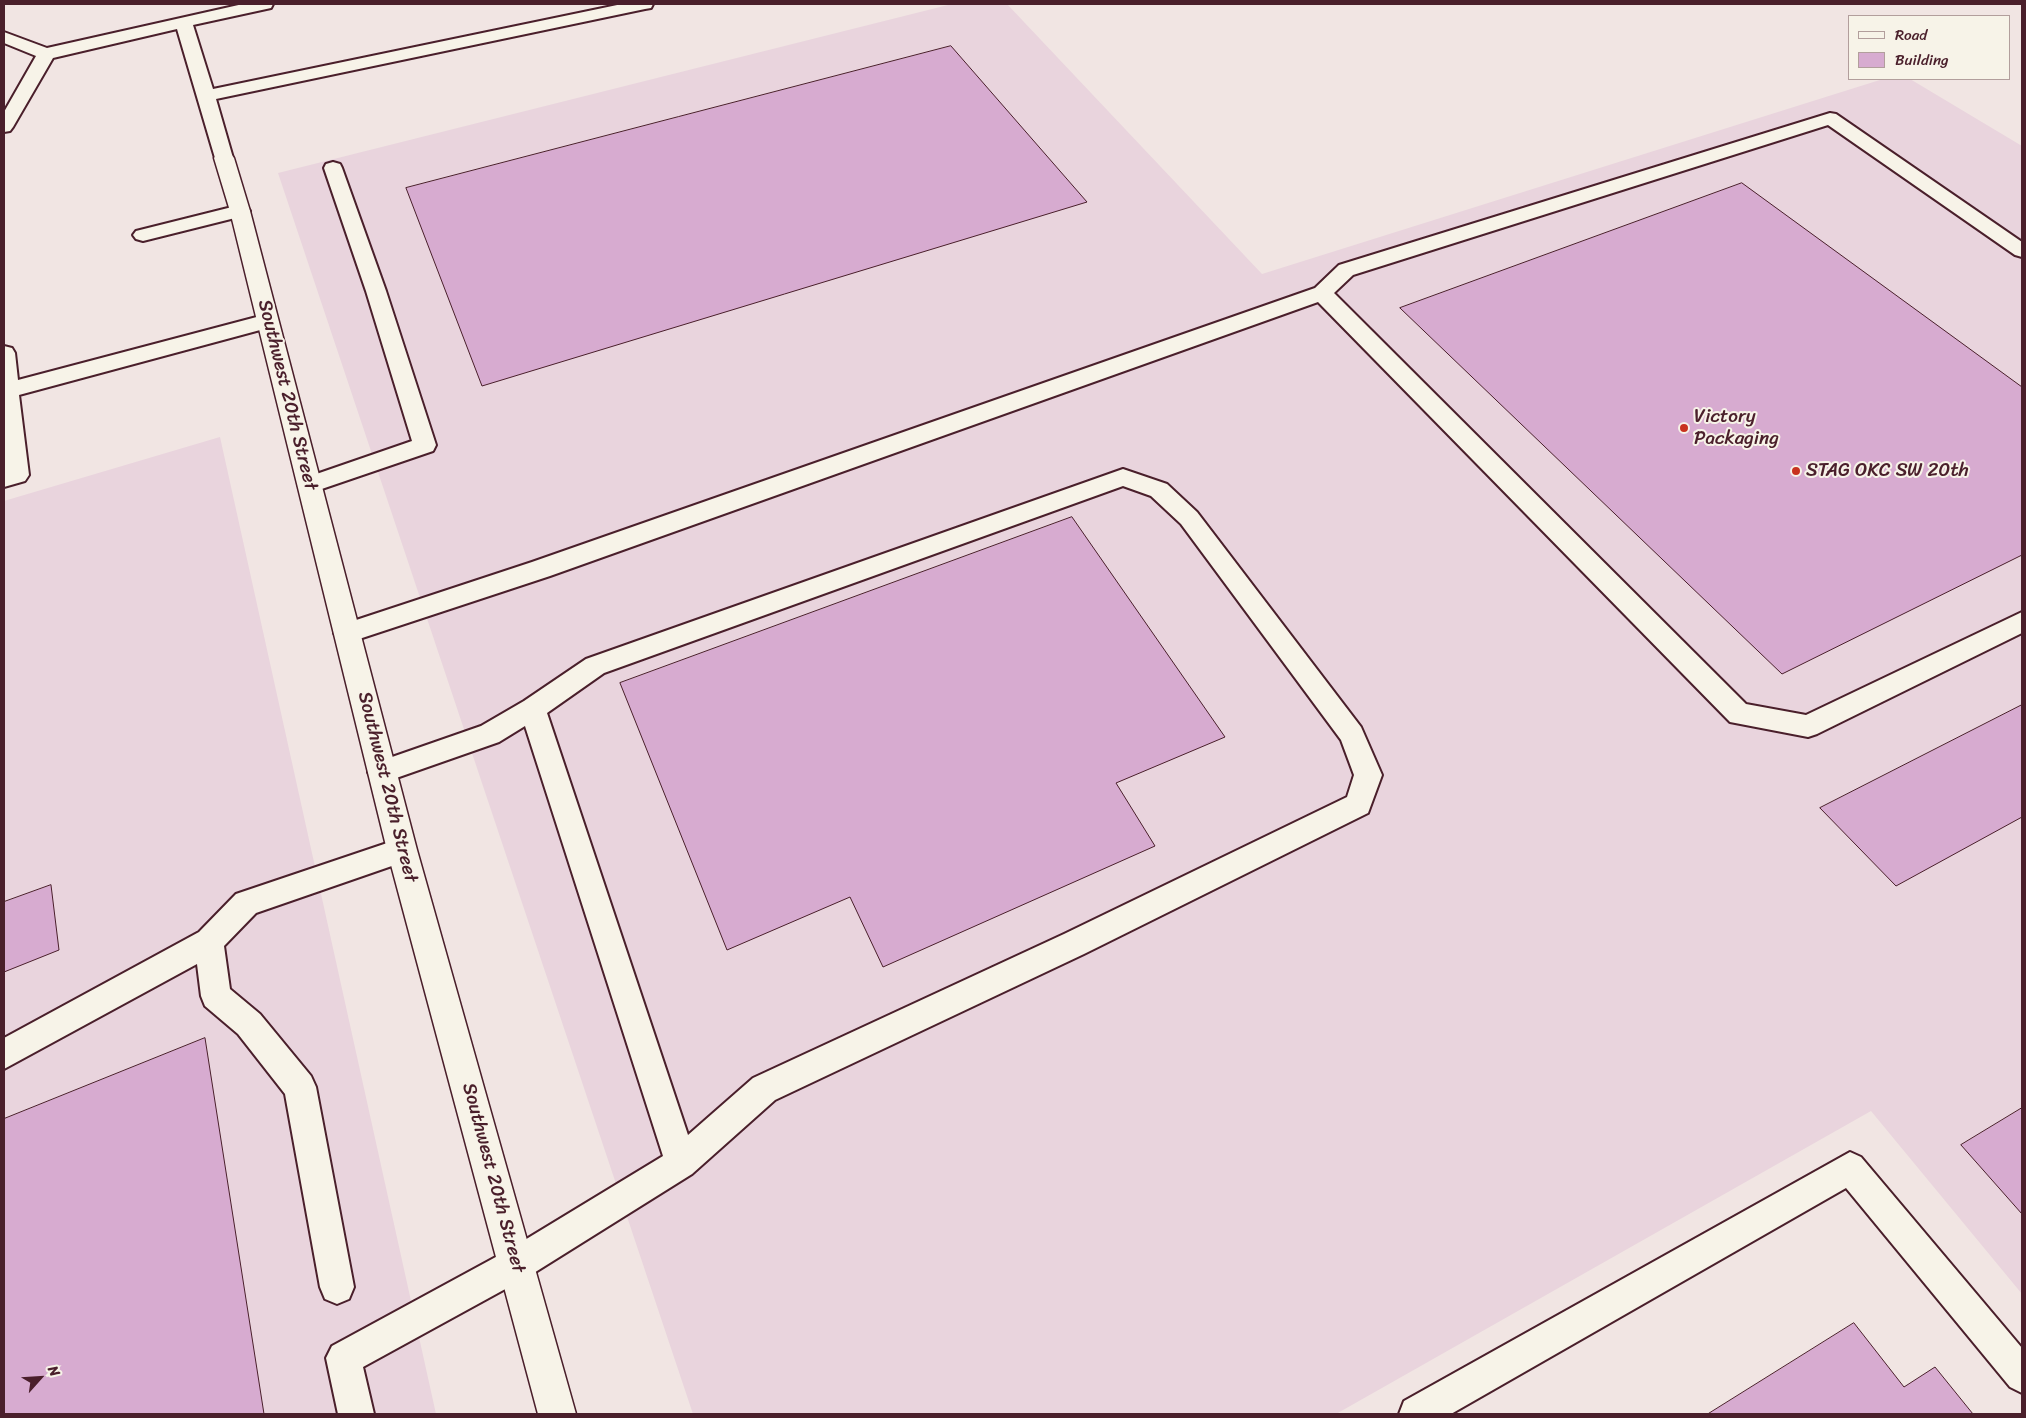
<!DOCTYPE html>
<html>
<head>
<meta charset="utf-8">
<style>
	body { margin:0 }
	#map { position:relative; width:2026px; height:1418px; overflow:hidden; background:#f1e5e3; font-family:Sriracha,sans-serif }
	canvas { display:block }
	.frame { position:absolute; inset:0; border:5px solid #4a1f2b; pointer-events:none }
	.legend { position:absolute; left:1848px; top:15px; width:162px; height:65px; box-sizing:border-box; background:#f7f3e8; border:1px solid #b29e9c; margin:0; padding:6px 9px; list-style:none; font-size:15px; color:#4a1f2b }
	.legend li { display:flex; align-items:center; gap:10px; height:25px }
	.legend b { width:25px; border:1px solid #b29e9c }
	.north { position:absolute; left:15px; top:1353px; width:50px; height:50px; -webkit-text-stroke:4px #f7f3e8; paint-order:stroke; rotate:64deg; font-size:14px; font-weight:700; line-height:20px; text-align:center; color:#4a1f2b }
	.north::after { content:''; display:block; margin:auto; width:18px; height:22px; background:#4a1f2b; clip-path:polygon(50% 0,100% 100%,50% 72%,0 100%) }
</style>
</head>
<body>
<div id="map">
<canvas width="2026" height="1418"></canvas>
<div class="frame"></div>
<ul class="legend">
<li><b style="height:6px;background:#f7f3e8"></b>Road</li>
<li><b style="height:14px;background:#d7abd0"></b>Building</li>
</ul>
<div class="north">N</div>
</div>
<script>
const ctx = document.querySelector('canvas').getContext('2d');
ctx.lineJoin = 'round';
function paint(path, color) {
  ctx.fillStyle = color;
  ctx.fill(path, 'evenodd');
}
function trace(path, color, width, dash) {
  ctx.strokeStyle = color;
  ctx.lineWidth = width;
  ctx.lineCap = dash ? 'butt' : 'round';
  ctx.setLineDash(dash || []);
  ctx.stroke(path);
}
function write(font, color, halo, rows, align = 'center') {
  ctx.font = font + ' Sriracha,sans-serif';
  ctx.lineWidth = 4;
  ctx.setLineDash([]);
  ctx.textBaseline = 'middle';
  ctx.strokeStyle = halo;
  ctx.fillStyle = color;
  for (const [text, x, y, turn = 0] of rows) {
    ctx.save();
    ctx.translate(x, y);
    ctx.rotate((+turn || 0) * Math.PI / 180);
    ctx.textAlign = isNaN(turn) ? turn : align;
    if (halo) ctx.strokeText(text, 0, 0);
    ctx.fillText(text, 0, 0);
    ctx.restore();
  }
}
const built = new Path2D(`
	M952,4H1007L1262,274L1883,79H1910L2022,146V1294L1871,1111L1336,1414H693L278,173Z
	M220,437L436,1414H4V501Z`);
const building = new Path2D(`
	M951,46L1087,202L482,386L406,188Z
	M1742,183L2022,387V555L1782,674L1400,308Z
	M1072,517L1225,737L1116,783L1155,846L883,967L850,897L727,950L620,683Z
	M2022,705V817L1896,886L1820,808Z
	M51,885L59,950L4,972V902Z
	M205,1038L264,1414H4V1119Z
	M2022,1108V1214L1961,1145Z
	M1854,1323L1904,1387L1935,1367L1973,1414H1708Z`);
const service = new Path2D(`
	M243,4H273L271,8L193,25L213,89L622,4H653L651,8L645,9L216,99L233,158L231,162L224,164L217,162L215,158L177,29L53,58L13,127L10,131L4,132V112L36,56L4,43V32L47,48Z
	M1830,113L1836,114L2022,242V257L2015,255L1828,125L1353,275L1334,293L1746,704L1806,715L2022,612V633L1817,734L1808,737L1730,722L1318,302L550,576L347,643L338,640L334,633L338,626L532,562L1315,288L1339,265Z
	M333,162L340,164L342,168L386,291L436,445L433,451L310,493L302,491L298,485L302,479L412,441L366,291L324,168L326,164Z
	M240,205L247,207L250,211L247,215L143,241L136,239L133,235L136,231Z
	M268,314L275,316L278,321L275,326L19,395L29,475L25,481L4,487V346L12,348L15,353L18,380Z
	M1123,469L1167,484L1197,512L1361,727L1382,775L1368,813L1084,954L775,1100L692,1174L529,1276L363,1367L374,1414H338L326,1358L332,1346L505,1252L663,1156L525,726L499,742L382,783L372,780L368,772L372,764L481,726L524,701L586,659ZM1123,486L1151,496L1181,524L1341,740L1354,775L1347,797L1064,934L753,1078L688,1135L547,713L604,673Z
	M402,838L412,841L416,850L412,859L256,913L224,946L230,989L260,1014L311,1076L316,1087L354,1287L349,1299L337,1304L325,1299L320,1287L285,1094L238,1034L205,1006L201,996L197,964L4,1069V1038L199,932L236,894Z
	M1850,1152L1861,1157L2022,1348V1393L2010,1387L1846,1188L1451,1414H1399L1404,1401Z`);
const minor = new Path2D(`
	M224,152L231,154L234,158L250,211L417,850L576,1414H538L387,850L230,211L214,158L217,154Z`);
const markers = [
	[1684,428,5,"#c8321e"],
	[1796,471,5,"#c8321e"]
];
const streetNames = [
	["Southwest 20th Street",287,395,76],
	["Southwest 20th Street",387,787,76],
	["Southwest 20th Street",493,1178,75]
];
const poiNames = [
	["Victory",1694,417],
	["Packaging",1694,439],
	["STAG OKC SW 20th",1806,471]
];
paint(built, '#e9d4dd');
paint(building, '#d7abd0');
trace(building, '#4a1f2b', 1);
trace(service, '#4a1f2b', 4);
trace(minor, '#4a1f2b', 3);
paint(service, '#f7f3e8');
paint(minor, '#f7f3e8');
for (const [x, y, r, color] of markers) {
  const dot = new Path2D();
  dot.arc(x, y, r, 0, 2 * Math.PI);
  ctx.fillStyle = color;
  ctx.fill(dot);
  trace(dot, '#f7f3e8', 2);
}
write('19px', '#4a1f2b', '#f7f3e8', streetNames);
write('19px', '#4a1f2b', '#f7f3e8', poiNames, 'left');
</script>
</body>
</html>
